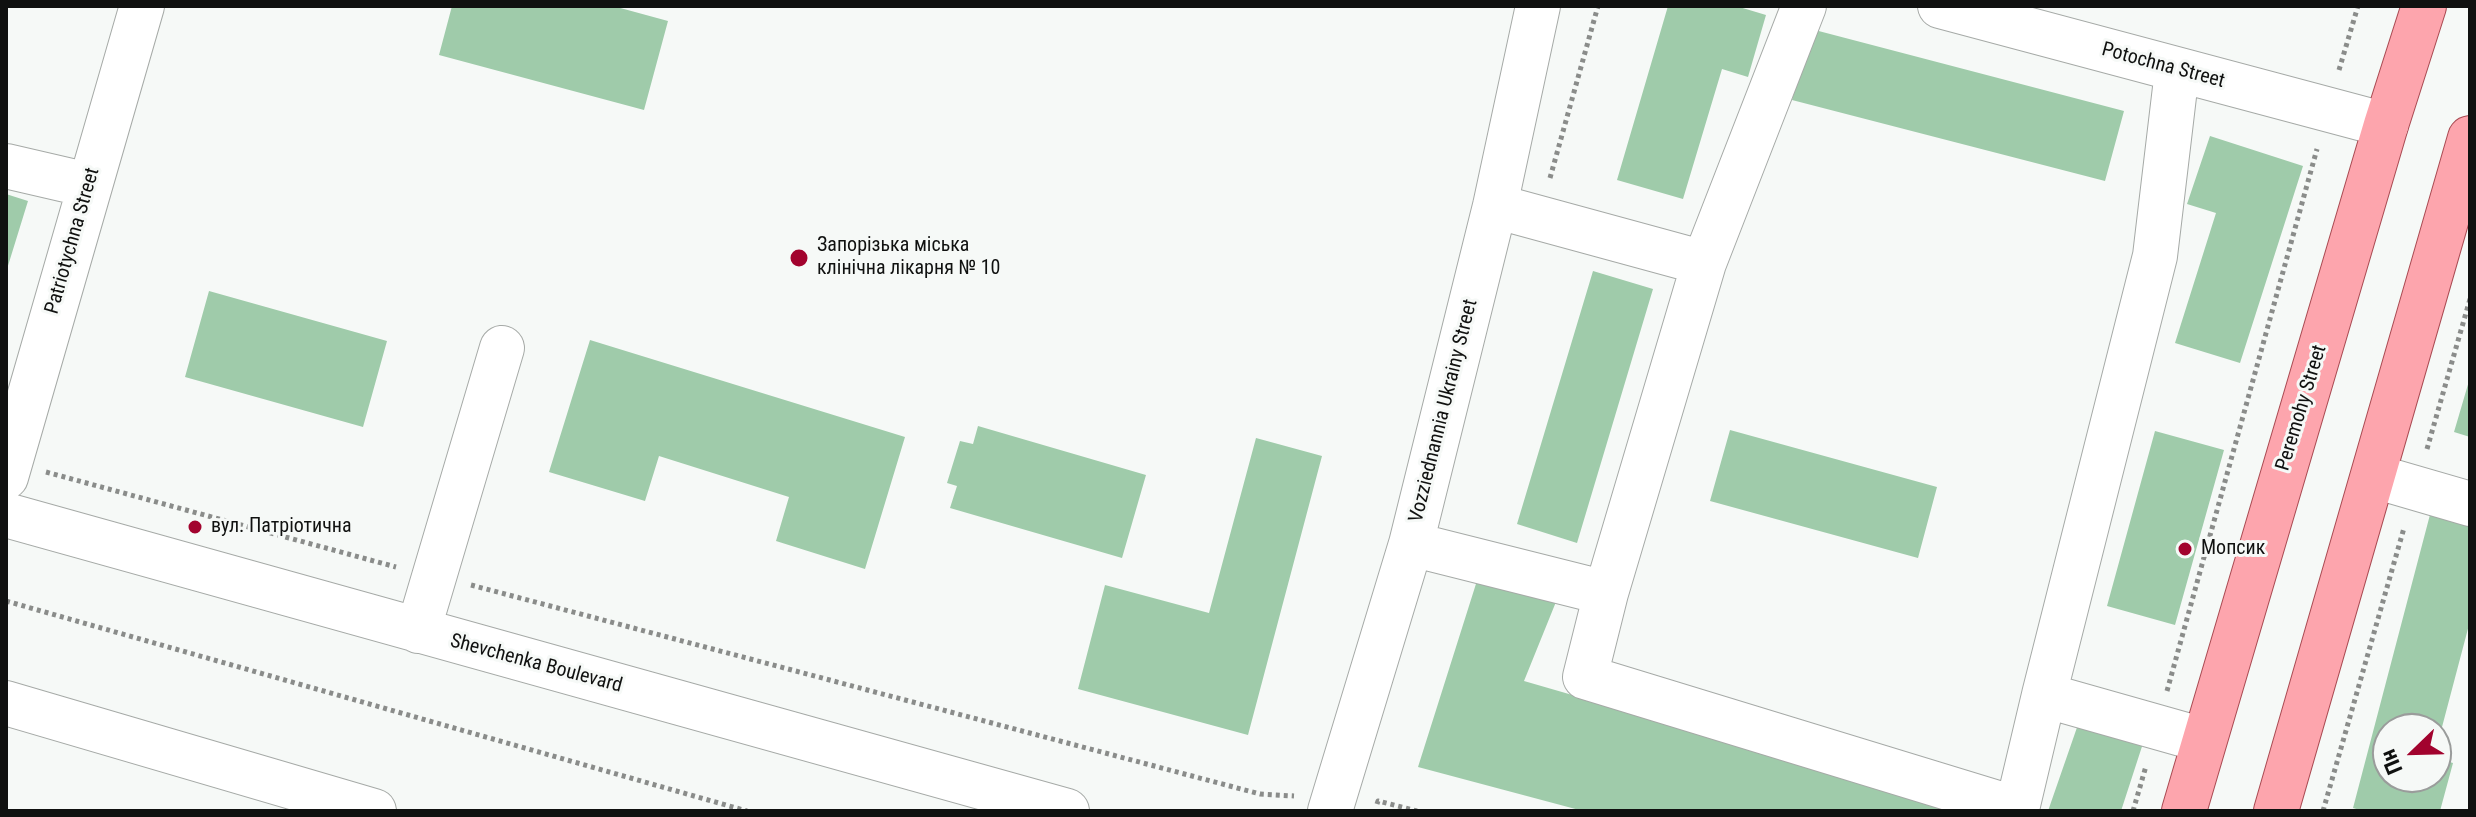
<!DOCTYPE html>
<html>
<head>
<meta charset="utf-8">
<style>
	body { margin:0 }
	#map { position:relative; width:2476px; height:817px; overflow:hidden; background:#f6f9f7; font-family:"Roboto Condensed",sans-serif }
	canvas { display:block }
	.frame { position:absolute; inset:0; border:8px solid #101110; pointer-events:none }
	.north { position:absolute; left:2372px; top:713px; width:80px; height:80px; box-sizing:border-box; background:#f6f9f7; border:2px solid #9a9c9b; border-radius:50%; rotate:247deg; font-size:22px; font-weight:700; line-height:32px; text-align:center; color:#101110 }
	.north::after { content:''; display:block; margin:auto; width:28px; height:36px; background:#a2032e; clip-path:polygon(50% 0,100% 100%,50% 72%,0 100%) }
</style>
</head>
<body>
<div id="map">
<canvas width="2476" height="817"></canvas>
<div class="frame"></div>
<div class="north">Пн</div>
</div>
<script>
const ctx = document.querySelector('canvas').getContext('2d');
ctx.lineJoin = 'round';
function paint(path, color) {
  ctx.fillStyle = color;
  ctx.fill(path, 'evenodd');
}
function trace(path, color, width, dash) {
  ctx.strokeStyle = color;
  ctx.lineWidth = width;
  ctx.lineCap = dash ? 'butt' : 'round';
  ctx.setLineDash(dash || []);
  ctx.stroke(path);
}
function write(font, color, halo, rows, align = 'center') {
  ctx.font = font + ' "Roboto Condensed",sans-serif';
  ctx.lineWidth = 6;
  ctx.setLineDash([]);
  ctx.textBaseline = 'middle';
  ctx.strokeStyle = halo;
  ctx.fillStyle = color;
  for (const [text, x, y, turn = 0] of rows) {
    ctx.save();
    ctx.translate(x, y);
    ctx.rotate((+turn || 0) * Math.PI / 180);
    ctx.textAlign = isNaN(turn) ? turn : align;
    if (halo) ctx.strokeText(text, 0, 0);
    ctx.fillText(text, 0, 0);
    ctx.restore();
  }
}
const building = new Path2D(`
	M452,6H613L668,21L644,110L439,55Z
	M1668,6H1736L1766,15L1748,77L1722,69L1683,199L1617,180Z
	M1811,29L2124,111L2105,181L1792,100Z
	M2210,136L2303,166L2240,363L2175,343L2216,213L2187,204Z
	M6,194L28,201L7,269H6Z
	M1593,271L1653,289L1577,543L1517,524Z
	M209,291L387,341L363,427L185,377Z
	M590,340L905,437L865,569L776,541L789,497L659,456L645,501L549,472Z
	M2469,381L2470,382V437L2454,432Z
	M978,426L1146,475L1122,558L950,508L957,486L947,483L960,441L973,444Z
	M1730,430L1937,487L1918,558L1710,501Z
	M2155,431L2224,450L2175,625L2107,606Z
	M1256,438L1322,456L1248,735L1078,689L1105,585L1209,613Z
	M2432,507L2470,517V621L2437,746L2436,729H2388V777H2436V758L2453,763L2440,811H2363L2353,808Z
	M1481,568L1562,587L1524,681L1973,811H1583L1418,767Z
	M2082,713L2148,728L2121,811H2048Z`);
const path = new Path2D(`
	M2339,70L2358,6
	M1550,178L1598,6
	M2427,449L2470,299
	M46,472L396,567
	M471,585L1260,794L1294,796
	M6,601L747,811
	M2167,691L2317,149
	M1377,804L1378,801L1417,811
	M2133,811L2146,766
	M2323,811L2404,528`);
const minor = new Path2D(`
	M1940,6L2386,125
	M6,166L88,185
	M1495,206L1704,263L1606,593
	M1704,263L1804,6
	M2374,476L2470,504
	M6,477L142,6
	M6,515L1067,811
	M1411,544L1606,593L1585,677L2017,809L2044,695L2203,740
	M418,631L502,348
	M2044,695L2155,256L2177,71
	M6,703L374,811
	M1330,811L1411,544L1495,206L1538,6`);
const major = new Path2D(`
	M2184,811L2386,125L2424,6
	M2276,811L2470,138`);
const markers = [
	[799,258,10,"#a2032e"],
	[195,527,8,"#a2032e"],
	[2185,549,8,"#a2032e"]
];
const streetNames = [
	["Potochna Street",2163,66,15],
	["Patriotychna Street",73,241,-74],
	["Peremohy Street",2302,408,-73],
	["Vozziednannia Ukrainy Street",1444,411,-76],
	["Shevchenka Boulevard",536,664,15]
];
const poiNames = [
	["Запорізька міська",817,246],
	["клінічна лікарня № 10",817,269],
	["вул. Патріотична",211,527],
	["Мопсик",2201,549]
];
paint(building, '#9fcbaa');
trace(minor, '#a6aaa7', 46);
trace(major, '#a94a52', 46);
trace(path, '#8a8c8a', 5, [4, 4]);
trace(minor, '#fff', 44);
trace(major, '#fda5ad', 44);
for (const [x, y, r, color] of markers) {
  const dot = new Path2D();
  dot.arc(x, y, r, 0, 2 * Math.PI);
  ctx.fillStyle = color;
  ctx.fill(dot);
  trace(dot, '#f6f9f7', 3);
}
write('20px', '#101110', '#f6f9f7', streetNames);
write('20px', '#101110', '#f6f9f7', poiNames, 'left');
</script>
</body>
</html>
